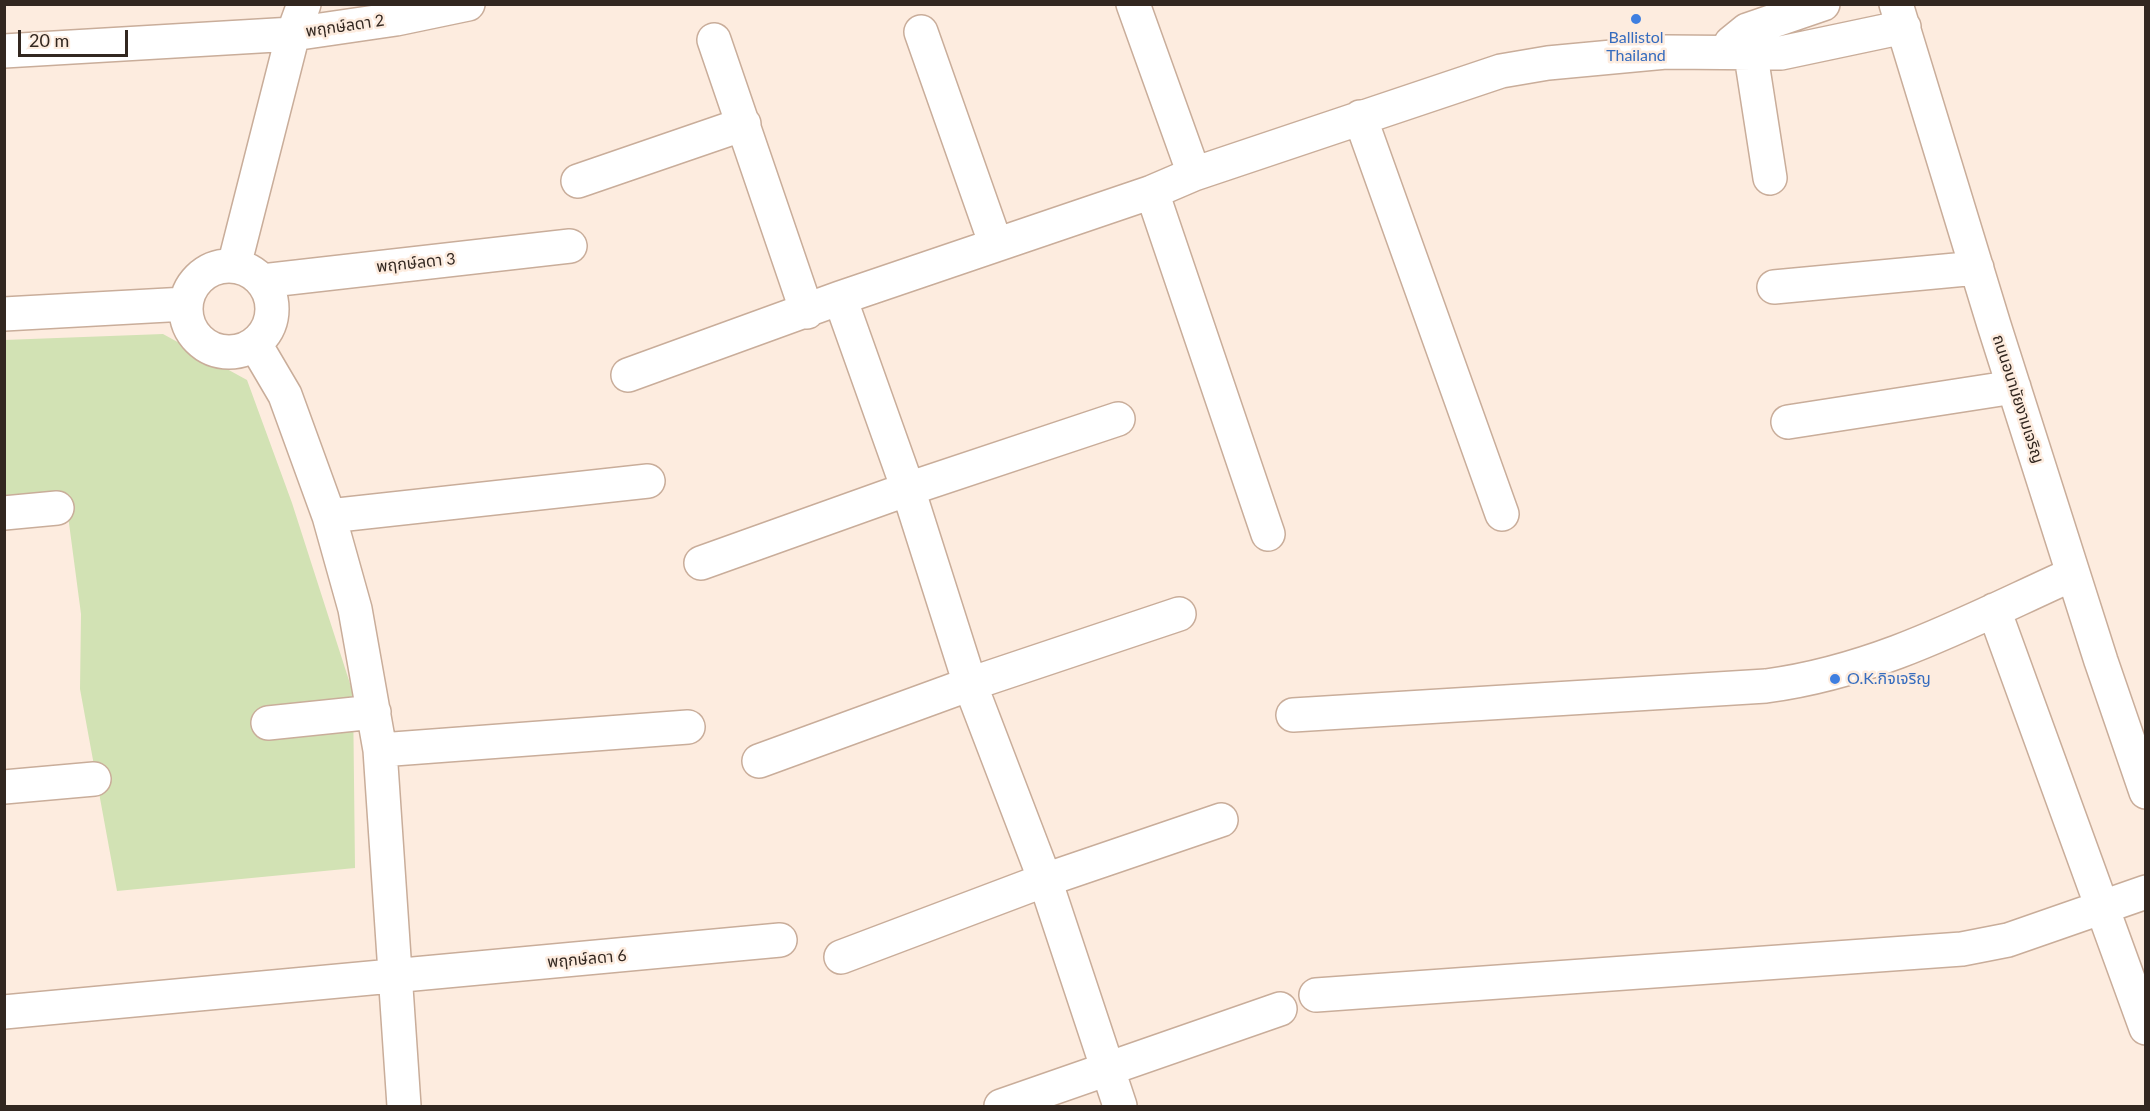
<!DOCTYPE html>
<html>
<head>
<meta charset="utf-8">
<style>
	body { margin:0 }
	#map { position:relative; width:2150px; height:1111px; overflow:hidden; background:#fdecdf; font-family:Lato,sans-serif }
	canvas { display:block }
	.frame { position:absolute; inset:0; border:6px solid #322720; pointer-events:none }
	.scale { position:absolute; left:18px; top:30px; width:110px; height:27px; box-sizing:border-box; border:3px solid #322720; border-top:0; padding-left:8px; font-size:18px; line-height:21px; white-space:nowrap; color:#322720; -webkit-text-stroke:4px #fdecdf; paint-order:stroke }
</style>
</head>
<body>
<div id="map">
<canvas width="2150" height="1111"></canvas>
<div class="frame"></div>
<div class="scale">20 m</div>
</div>
<script>
const ctx = document.querySelector('canvas').getContext('2d');
ctx.lineJoin = 'round';
function paint(path, color) {
  ctx.fillStyle = color;
  ctx.fill(path, 'evenodd');
}
function trace(path, color, width, dash) {
  ctx.strokeStyle = color;
  ctx.lineWidth = width;
  ctx.lineCap = dash ? 'butt' : 'round';
  ctx.setLineDash(dash || []);
  ctx.stroke(path);
}
function write(font, color, halo, rows, align = 'center') {
  ctx.font = font + ' Lato,"Noto Sans Thai",sans-serif';
  ctx.lineWidth = 5;
  ctx.setLineDash([]);
  ctx.textBaseline = 'middle';
  ctx.strokeStyle = halo;
  ctx.fillStyle = color;
  for (const [text, x, y, turn = 0] of rows) {
    ctx.save();
    ctx.translate(x, y);
    ctx.rotate((+turn || 0) * Math.PI / 180);
    ctx.textAlign = isNaN(turn) ? turn : align;
    if (halo) ctx.strokeText(text, 0, 0);
    ctx.fillText(text, 0, 0);
    ctx.restore();
  }
}
const green = new Path2D(`
	M163,334L247,380L292,503L353,693L355,868L117,891L80,689L81,614L65,493L5,498L4,340Z`);
const minor = new Path2D(`
	M1133,4L1194,174
	M1896,4L1994,325L2101,661L2146,792
	M1747,30L1770,178
	M921,32L996,245
	M714,40L807,312
	M1731,43L1747,30L1823,4
	M4,51L293,34L396,19L468,4
	M1360,117L1502,514
	M578,181L744,124
	M1152,192L1268,534
	M186 309a43 43 0 1 1 86 0a43 43 0 1 1-86 0Z
	M234,266L293,34L304,4
	M262,281L570,246
	M1774,287L1977,268
	M840,298L908,489L970,684L1045,880L1120,1106
	M4,314L186,304
	M255,344L285,395L329,516L355,609L380,750L404,1106
	M628,375L840,298L1152,192L1194,174L1501,71L1548,63L1666,52L1781,53L1904,27
	M1788,422L2014,387
	M4,513L57,508
	M329,516L648,481
	M701,563L908,489L1118,419
	M1994,610L2146,1028
	M1293,715L1766,686C1879,671 1971,620 2073,574
	M268,723L374,712
	M380,750L688,727
	M759,761L970,684L1179,614
	M4,787L94,779
	M841,957L1045,880L1221,820
	M1316,995L1962,949L2008,940L2146,892
	M4,1012L780,940
	M1001,1106L1280,1009`);
const markers = [
	[1636,19,6,"#3f7fe0"],
	[1835,679,6,"#3f7fe0"]
];
const streetNames = [
	["พฤกษ์ลดา 2",345,26,-8],
	["พฤกษ์ลดา 3",416,263,-6],
	["ถนนอนามัยงามเจริญ",2018,399,72],
	["พฤกษ์ลดา 6",587,959,-5]
];
const shopNames = [
	["Ballistol",1636,38],
	["Thailand",1636,56],
	["O.K.กิจเจริญ",1847,679,"left"]
];
paint(green, '#d2e2b4');
trace(minor, '#c9ad9a', 36);
trace(minor, '#fff', 33);
for (const [x, y, r, color] of markers) {
  const dot = new Path2D();
  dot.arc(x, y, r, 0, 2 * Math.PI);
  ctx.fillStyle = color;
  ctx.fill(dot);
  trace(dot, '#fdecdf', 2);
}
write('16px', '#322720', '#fdecdf', streetNames);
write('16px', '#366cbe', '#fdecdf', shopNames);
</script>
</body>
</html>
